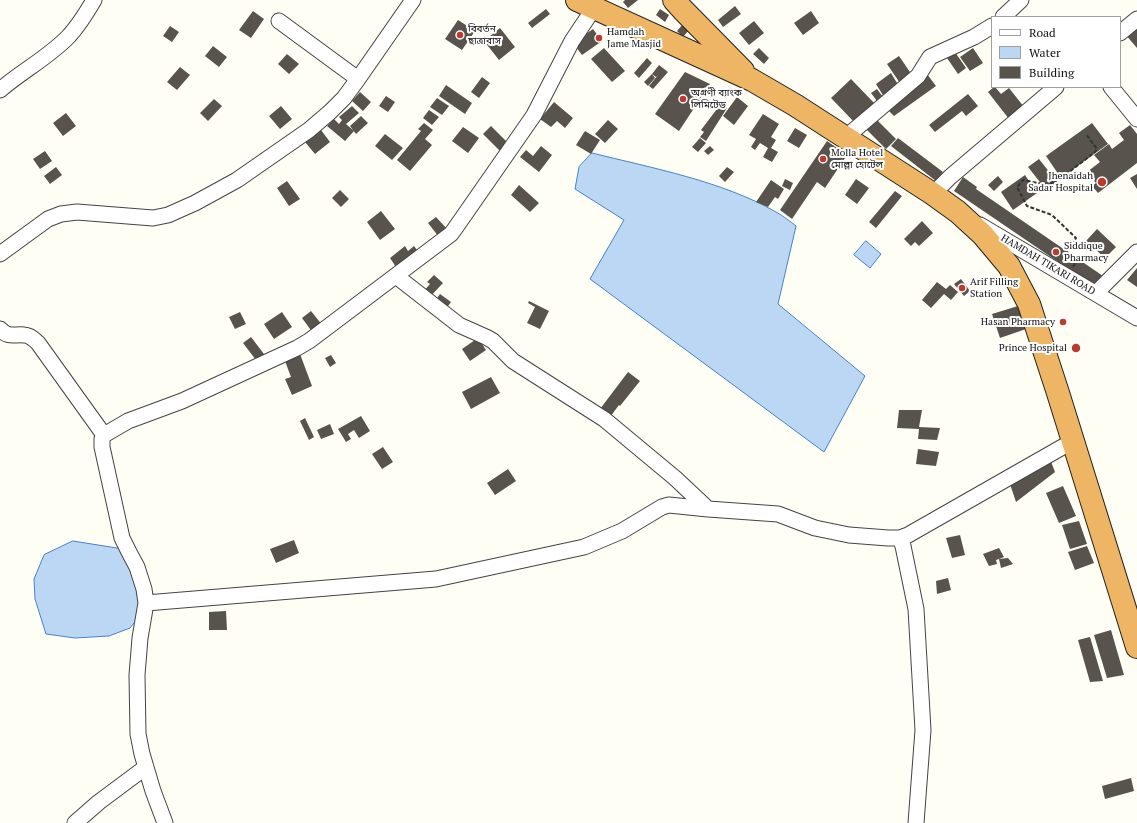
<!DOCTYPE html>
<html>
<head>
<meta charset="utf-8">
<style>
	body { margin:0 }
	#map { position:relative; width:1137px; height:823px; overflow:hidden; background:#fefef5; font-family:"PT Serif",serif }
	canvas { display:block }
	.legend { position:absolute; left:991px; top:16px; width:130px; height:72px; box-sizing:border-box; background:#fff; border:1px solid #a0a0a0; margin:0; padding:5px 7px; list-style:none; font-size:12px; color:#111 }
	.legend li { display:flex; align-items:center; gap:8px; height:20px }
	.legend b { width:20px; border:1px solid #a0a0a0 }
</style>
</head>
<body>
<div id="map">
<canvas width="1137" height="823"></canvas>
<ul class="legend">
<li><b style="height:5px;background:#fff"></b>Road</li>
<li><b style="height:11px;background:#bcd7f4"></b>Water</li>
<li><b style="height:11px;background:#59534d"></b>Building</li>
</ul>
</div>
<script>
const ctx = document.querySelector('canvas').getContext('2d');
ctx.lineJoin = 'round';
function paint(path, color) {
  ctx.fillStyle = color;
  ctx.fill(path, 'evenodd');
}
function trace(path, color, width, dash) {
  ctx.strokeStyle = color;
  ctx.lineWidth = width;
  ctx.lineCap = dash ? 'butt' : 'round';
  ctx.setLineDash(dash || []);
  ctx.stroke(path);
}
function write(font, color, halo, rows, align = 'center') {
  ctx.font = font + ' "PT Serif","Noto Sans Bengali",serif';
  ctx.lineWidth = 4;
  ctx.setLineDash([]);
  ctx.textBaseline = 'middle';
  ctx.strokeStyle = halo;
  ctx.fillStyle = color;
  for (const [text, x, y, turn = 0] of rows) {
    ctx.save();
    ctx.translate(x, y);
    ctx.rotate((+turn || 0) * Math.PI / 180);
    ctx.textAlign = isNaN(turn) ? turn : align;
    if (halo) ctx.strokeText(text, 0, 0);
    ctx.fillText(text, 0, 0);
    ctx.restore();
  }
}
const water = new Path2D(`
	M592,153C652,168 722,181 776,212C783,216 790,221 796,226L778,304L865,376L824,452L590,279L624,220L575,189L579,167Z
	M866,241L881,254L870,268L854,255Z
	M73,541L123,549L135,566L140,616L130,628L109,636L75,638L46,634L35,599L34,579L44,555Z`);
const building = new Path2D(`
	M625,0H638L628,8L623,2Z
	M735,6L741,14L723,27L718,20Z
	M546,9L550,14L532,28L528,23Z
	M660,9L669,15L665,22L656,15Z
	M253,11L264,19L251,38L239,30Z
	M811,11L819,23L803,35L794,23Z
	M458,20L475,31L462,50L445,39Z
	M754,21L764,33L749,45L739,33Z
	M683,24L689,30L683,37L677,31Z
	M170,26L179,32L172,42L163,36Z
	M1134,27L1137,30V48L1125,34Z
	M500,28L515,47L499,60L484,41Z
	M593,29L602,41L582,55L573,43Z
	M213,46L227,57L219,67L205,56Z
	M604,48L625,71L612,82L591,59Z
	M759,48L769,58L764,64L753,54Z
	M973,48L983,63L970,71L960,57Z
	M955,52L966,68L958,74L947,58Z
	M287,54L299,64L289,74L278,64Z
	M899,56L914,78L902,86L887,64Z
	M647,58L652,63L639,78L634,73Z
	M659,65L668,72L653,89L649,86L658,75L656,77L652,74Z
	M180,67L190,75L177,90L167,82Z
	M685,72L710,84L679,131L655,114Z
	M891,73L900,88L886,100L876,84Z
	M652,74L655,78L648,86L644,82Z
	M927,74L936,86L894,116L885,107Z
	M482,77L490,83L479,98L471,92Z
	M851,79L876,105L856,124L831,98Z
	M446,85L472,103L465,114L439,96Z
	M994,87H995L1001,94L1009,88L1024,107L1009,119L988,92Z
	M877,89L883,97L877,101L871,93Z
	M360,92L371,102L363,111L352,101Z
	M968,94L978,106L966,116L962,111L935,132L929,125Z
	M386,96L395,102L388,112L379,106Z
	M737,97L748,106L734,125L723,116Z
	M437,98L449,106L442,115L430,107Z
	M214,99L222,106L208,121L200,113Z
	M554,102L573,118L565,128L557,121L551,127L540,119Z
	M720,105L727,108L706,141L700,137L704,132L701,130Z
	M281,106L292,119L280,129L269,116Z
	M352,106L359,113L346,124L354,131L345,141L327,126L334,119L339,124L342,120L339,117Z
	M429,110L439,117L432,125L423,118Z
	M66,113L76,126L63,136L53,123Z
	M763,114L779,124L771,137L776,140L771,148L778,152L772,162L763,157L768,148L760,143L755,150L751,147L756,139L749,135Z
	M361,116L368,123L356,134L350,126Z
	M873,116L896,139L886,149L862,125Z
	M608,120L618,129L605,143L595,134Z
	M424,123L433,130L425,139L432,145L410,171L397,160L421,131L418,129Z
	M1092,123L1108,144L1061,178L1046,156Z
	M1130,125L1137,134V163L1098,193L1092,186L1096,183L1087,172L1100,162L1094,155L1109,144L1112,149L1124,140L1119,133Z
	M491,126L510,145L502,153L483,134Z
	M463,127L479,138L468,153L452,141Z
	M795,128L807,135L799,148L787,141Z
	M321,130L330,142L315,154L305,142Z
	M585,131L600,140L591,154L576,145Z
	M385,134L403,148L392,160L375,146Z
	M700,138L706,143L698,152L692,147Z
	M898,138L943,172L936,181L891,146Z
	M827,141L847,155L825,188L817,182L792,219L780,210Z
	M541,146L552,155L539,172L520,157L526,150L533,156Z
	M710,146L714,150L708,155L704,151Z
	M45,151L52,161L40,169L33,159Z
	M1039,159L1058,183L1047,191L1028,167Z
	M56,167L62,175L50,184L44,176Z
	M727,167L734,172L725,182L719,176Z
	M1137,174V189L1130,178Z
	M1025,175L1037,193L1013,210L1001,192Z
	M998,176L1003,182L994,191L988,185Z
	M963,177L977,187L976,189L1103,276L1095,287L954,191Z
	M785,179L793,183L790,190L782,186Z
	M856,179L869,188L857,204L845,195Z
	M771,180L784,189L778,199L775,197L768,207L756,202Z
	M287,181L300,199L289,206L277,188Z
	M519,185L539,203L530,212L511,195Z
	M340,190L349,199L341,207L332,198Z
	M895,191L902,196L876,228L869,222Z
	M381,211L395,229L380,240L367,222Z
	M436,217L448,230L439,237L428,223Z
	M922,221L933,233L919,246L915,242L911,246L904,239Z
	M1097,229L1116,247L1105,258L1086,241Z
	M405,246L408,251L414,246L417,250L396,267L390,258Z
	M1137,268V287L1127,280Z
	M434,275L443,283L428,299L422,293L430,284L427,282Z
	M961,279L970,291L964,296L954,284Z
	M937,282L946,289L950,285L958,292L951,300L944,294L931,308L922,300Z
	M440,294L451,302L446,309L435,301Z
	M529,301L549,311L540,329L527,323L535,307L528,303Z
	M1018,306L1026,329L1000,338L992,314Z
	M311,311L323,326L313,333L302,318Z
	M240,312L246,324L235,329L229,317Z
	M282,312L292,327L274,339L264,324Z
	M251,337L267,358L259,364L243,343Z
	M478,338L486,350L470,361L462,349Z
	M300,354L312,386L292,395L285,379L291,377L285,361Z
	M331,355L336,363L330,367L325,358Z
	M628,372L640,381L620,406L619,405L607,421L597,413Z
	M491,377L500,393L471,409L462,392Z
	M899,410H922L919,427L940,428L937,440L918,439L919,429L897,428Z
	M361,416L370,431L359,438L354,430L348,434L351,439L346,442L338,429Z
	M305,418L314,437L309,440L300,421Z
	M330,424L334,434L321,439L317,430Z
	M383,447L393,462L382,469L372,454Z
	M918,449L939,452L936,466L916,464Z
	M1050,459L1055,472L1016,502L1010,484Z
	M508,469L516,481L495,495L487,483Z
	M1063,486L1076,516L1059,523L1046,493Z
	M1079,521L1087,544L1070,549L1062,525Z
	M960,535L965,555L952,558L946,538Z
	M294,540L299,553L276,563L270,549Z
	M1087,546L1094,563L1075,570L1068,552Z
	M999,548L1004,557L999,559L1008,558L1013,564L1001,568L999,559L996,560L997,564L989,566L983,554Z
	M948,578L951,590L937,594L936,581Z
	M226,611L227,630H209V612Z
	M1111,630L1124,675L1107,678L1094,635Z
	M1090,637L1103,681L1090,682L1078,640Z
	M1131,778L1134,791L1105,799L1102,786Z`);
const path = new Path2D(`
	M1073,267L1077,260L1067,253L1076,238L1052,215L1027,206L1017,187L1023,180L1048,185L1064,176L1095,152L1097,149L1086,134`);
const minor = new Path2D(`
	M1003,17L1021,0
	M279,21L358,79
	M1120,33L1137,19
	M1111,87L1137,119
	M0,90C22,71 49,57 69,36C79,25 87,12 94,0
	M846,137L918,76L930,57L974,37L992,26
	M933,194L950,177L1056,87
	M980,225L1137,318
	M0,254L48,219L61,214L77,212L153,218L168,215L195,203L237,180L309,130L330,112L344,98L358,79L413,0
	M396,276L459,325L486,337L493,341L513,361L604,419L675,478L708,509
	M1096,293L1137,252
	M0,329C8,338 14,334 24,335C29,335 34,339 38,343L104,435
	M146,603L436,579L584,547L622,531L662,507L669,505L708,509L778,514L815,528L849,535L888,538H900
	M75,823L99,802L146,767
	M165,823L153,791L142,754L138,734L137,675L140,638L146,603L144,589L137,567L130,554L122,538L102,447V439L104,435L128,421L182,401L297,348L309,341L451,234L454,230L534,115L572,41L594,8
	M916,823L923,730L916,609L903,546L900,538L908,535L1073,441`);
const highway = new Path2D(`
	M577,0L752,80L795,105L933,194L958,212L983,235L1009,266L1029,304L1058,393L1137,647
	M674,0L683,10L743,71`);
const markers = [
	[460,35,4,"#bb3b2e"],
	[599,38,4,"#bb3b2e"],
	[683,99,4,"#bb3b2e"],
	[823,159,4,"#bb3b2e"],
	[1102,182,5,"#bb3b2e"],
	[1056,252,4,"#bb3b2e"],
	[962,288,4,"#bb3b2e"],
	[1063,322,4,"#bb3b2e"],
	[1076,348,5,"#bb3b2e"]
];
const poiNames = [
	["বিবর্তন",468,29],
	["ছাত্রাবাস",468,41],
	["Hamdah",607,32],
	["Jame Masjid",607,44],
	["অগ্রণী ব্যাংক",691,93],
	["লিমিটেড",691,105],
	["Molla Hotel",831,153],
	["মোল্লা হোটেল",831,165],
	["Jhenaidah",1093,176,"right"],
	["Sadar Hospital",1093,188,"right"],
	["Siddique",1064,246],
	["Pharmacy",1064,258],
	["Arif Filling",970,282],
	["Station",970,294],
	["Hasan Pharmacy",1055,322,"right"],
	["Prince Hospital",1067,348,"right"]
];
const streetNames = [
	["HAMDAH TIKARI ROAD",1048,265,31]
];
paint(water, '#bcd7f4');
trace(water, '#4682c7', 1);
paint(building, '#59534d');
trace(minor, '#444', 17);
trace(highway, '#222', 24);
trace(path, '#333', 2, [4, 2]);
trace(minor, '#fff', 15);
trace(highway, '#edb564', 22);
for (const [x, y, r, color] of markers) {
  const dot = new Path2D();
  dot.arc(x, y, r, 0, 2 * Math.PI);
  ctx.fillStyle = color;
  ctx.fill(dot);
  trace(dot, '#fff', 1.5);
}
write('10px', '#111', '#fff', poiNames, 'left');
write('10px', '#111', '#fff', streetNames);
</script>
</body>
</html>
